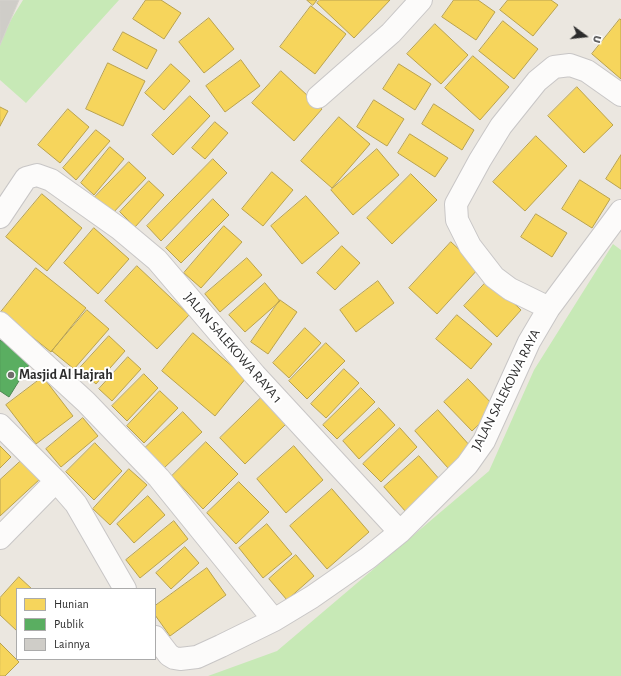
<!DOCTYPE html>
<html>
<head>
<meta charset="utf-8">
<style>
	body { margin:0 }
	#map { position:relative; width:621px; height:676px; overflow:hidden; background:#ebe7e0; font-family:"Alegreya Sans",sans-serif }
	canvas { display:block }
	.legend { position:absolute; left:16px; top:588px; width:140px; height:72px; box-sizing:border-box; background:#fff; border:1px solid #ababab; margin:0; padding:5px 7px; list-style:none; font-size:12px; color:#2c2c2c }
	.legend li { display:flex; align-items:center; gap:8px; height:20px }
	.legend b { width:20px; border:1px solid #ababab }
	.north { position:absolute; left:565px; top:16px; width:40px; height:40px; -webkit-text-stroke:3px #fff; paint-order:stroke; rotate:105deg; font-size:11px; font-weight:700; line-height:16px; text-align:center; color:#2c2c2c }
	.north::after { content:''; display:block; margin:auto; width:14px; height:18px; background:#2c2c2c; clip-path:polygon(50% 0,100% 100%,50% 72%,0 100%) }
</style>
</head>
<body>
<div id="map">
<canvas width="621" height="676"></canvas>
<ul class="legend">
<li><b style="height:11px;background:#f6d55c"></b>Hunian</li>
<li><b style="height:11px;background:#5aae61"></b>Publik</li>
<li><b style="height:11px;background:#cfcdc8"></b>Lainnya</li>
</ul>
<div class="north">U</div>
</div>
<script>
const ctx = document.querySelector('canvas').getContext('2d');
ctx.lineJoin = 'round';
function paint(path, color) {
  ctx.fillStyle = color;
  ctx.fill(path, 'evenodd');
}
function trace(path, color, width, dash) {
  ctx.strokeStyle = color;
  ctx.lineWidth = width;
  ctx.lineCap = dash ? 'butt' : 'round';
  ctx.setLineDash(dash || []);
  ctx.stroke(path);
}
function write(font, color, halo, rows, align = 'center') {
  ctx.font = font + ' "Alegreya Sans",sans-serif';
  ctx.lineWidth = 4;
  ctx.setLineDash([]);
  ctx.textBaseline = 'middle';
  ctx.strokeStyle = halo;
  ctx.fillStyle = color;
  for (const [text, x, y, turn = 0] of rows) {
    ctx.save();
    ctx.translate(x, y);
    ctx.rotate((+turn || 0) * Math.PI / 180);
    ctx.textAlign = isNaN(turn) ? turn : align;
    if (halo) ctx.strokeText(text, 0, 0);
    ctx.fillText(text, 0, 0);
    ctx.restore();
  }
}
const green = new Path2D(`
	M23,0H119L26,103L0,80V42L12,18Z
	M613,244L621,250V676H208L277,651L489,471L534,370Z`);
const homes = new Path2D(`
	M146,0H161L181,13L164,39L133,19Z
	M307,0H317L313,5Z
	M320,0H390L354,38L317,3Z
	M454,0H478L495,12L476,40L442,17Z
	M508,0H551L558,5L533,36L500,10Z
	M311,6L346,34L315,74L280,47Z
	M209,18L234,49L204,73L179,42Z
	M620,19L621,20V79L592,54Z
	M503,21L538,49L514,79L479,51Z
	M435,24L468,55L441,84L407,54Z
	M123,32L157,50L147,69L113,50Z
	M473,56L509,87L480,120L445,88Z
	M241,60L260,86L225,112L206,86Z
	M108,63L145,81L123,126L86,109Z
	M171,64L190,81L164,110L145,93Z
	M399,64L431,84L415,110L383,89Z
	M281,71L322,109L294,141L252,103Z
	M577,87L613,125L584,153L548,116Z
	M190,96L210,116L173,155L152,135Z
	M374,100L404,119L387,146L357,127Z
	M434,104L474,130L462,150L422,124Z
	M0,107L8,111L0,126Z
	M68,109L89,127L60,163L38,145Z
	M339,117L370,144L332,188L301,161Z
	M215,122L228,133L205,159L192,148Z
	M96,130L110,141L76,180L63,168Z
	M410,134L448,158L435,177L398,153Z
	M536,136L567,166L525,211L493,182Z
	M110,147L124,159L94,195L81,183Z
	M377,149L399,175L353,215L331,190Z
	M621,155V189L606,179Z
	M213,159L227,173L161,241L147,226Z
	M129,162L146,178L111,215L94,198Z
	M272,172L293,190L263,226L242,209Z
	M411,174L437,200L392,244L367,218Z
	M580,180L610,199L592,228L562,209Z
	M149,181L164,195L135,227L120,212Z
	M42,194L82,228L47,271L6,237Z
	M306,196L339,233L302,264L271,226Z
	M213,199L229,215L181,263L166,248Z
	M536,214L567,233L552,257L521,237Z
	M224,226L242,242L201,288L184,273Z
	M94,228L129,259L98,294L64,263Z
	M451,242L479,268L437,314L409,288Z
	M342,246L360,263L335,290L317,273Z
	M247,258L262,275L220,312L205,294Z
	M137,266L189,315L157,349L105,301Z
	M36,268L86,308L51,352L1,312Z
	M489,279L521,310L497,337L464,306Z
	M378,281L394,303L356,332L340,310Z
	M265,283L280,301L245,332L229,315Z
	M280,300L297,312L268,354L251,342Z
	M87,310L109,329L74,369L52,351Z
	M457,315L492,344L471,369L436,339Z
	M305,328L321,343L289,378L273,363Z
	M193,333L246,378L215,416L162,371Z
	M109,336L125,351L96,384L79,369Z
	M326,343L345,361L307,399L289,381Z
	M128,357L141,369L112,401L99,389Z
	M344,369L359,383L326,418L311,404Z
	M144,374L158,388L127,421L112,406Z
	M43,377L73,416L36,444L6,405Z
	M468,379L496,408L472,431L444,402Z
	M361,388L375,402L337,439L323,425Z
	M160,391L178,408L144,443L127,426Z
	M261,398L286,424L245,464L220,438Z
	M379,408L395,425L359,459L343,441Z
	M438,410L471,447L448,468L415,431Z
	M183,412L202,432L164,468L145,448Z
	M83,418L98,436L61,467L46,449Z
	M400,428L417,447L381,482L363,464Z
	M206,442L238,474L203,509L172,476Z
	M95,443L122,471L94,500L66,472Z
	M0,446L11,457L0,468Z
	M294,446L323,480L286,513L257,479Z
	M419,456L441,481L406,512L384,487Z
	M22,460L40,479L0,516V480Z
	M129,469L147,485L110,525L93,509Z
	M239,482L269,512L236,544L207,513Z
	M332,489L369,532L327,569L290,526Z
	M148,496L165,515L134,543L117,524Z
	M174,521L188,539L140,578L126,560Z
	M267,524L292,554L263,578L239,548Z
	M185,547L199,563L171,589L156,573Z
	M296,555L314,576L287,600L269,579Z
	M207,568L226,595L170,636L155,615V606Z
	M19,577L32,589H17V631L0,615V598Z
	M0,643L19,662L5,676H0Z`);
const public = new Path2D(`
	M0,340L32,360L9,397L0,391Z`);
const building = new Path2D(`
	M0,0H19L0,45Z`);
const minor = new Path2D(`
	M318,97L391,33L421,0
	M0,217L26,178L37,175L51,180L120,229L157,260L255,375L400,532
	M549,308L510,289L494,277L470,246L457,220L456,204L480,160L501,126L537,81L554,67L570,65L587,71L621,95
	M0,323L86,402L159,478L274,620
	M0,425L56,481L76,504L125,589
	M0,538L56,481
	M155,637L169,655L174,658L180,659L197,657L221,646L274,620L312,597L368,558L400,532L467,465L484,441L529,342L549,308L621,211`);
const markers = [
	[11,375,4,"#6f6d6b"]
];
const streetNames = [
	["JALAN SALEKOWA RAYA 1",233,348,49],
	["JALAN SALEKOWA RAYA",506,390,-63]
];
const poiNames = [
	["Masjid Al Hajrah",19,375]
];
paint(green, '#c7e9b6');
paint(homes, '#f6d55c');
trace(homes, '#b9a24e', 1);
paint(public, '#5aae61');
trace(public, '#4c8751', 1);
paint(building, '#cfcdc8');
trace(building, '#d6d3cd', 1);
trace(minor, '#c8c6c6', 24);
trace(minor, '#fcfbfa', 22);
for (const [x, y, r, color] of markers) {
  const dot = new Path2D();
  dot.arc(x, y, r, 0, 2 * Math.PI);
  ctx.fillStyle = color;
  ctx.fill(dot);
  trace(dot, '#fff', 1.5);
}
write('14px', '#2c2c2c', '#fff', streetNames);
write('bold 14px', '#2c2c2c', '#fff', poiNames, 'left');
</script>
</body>
</html>
